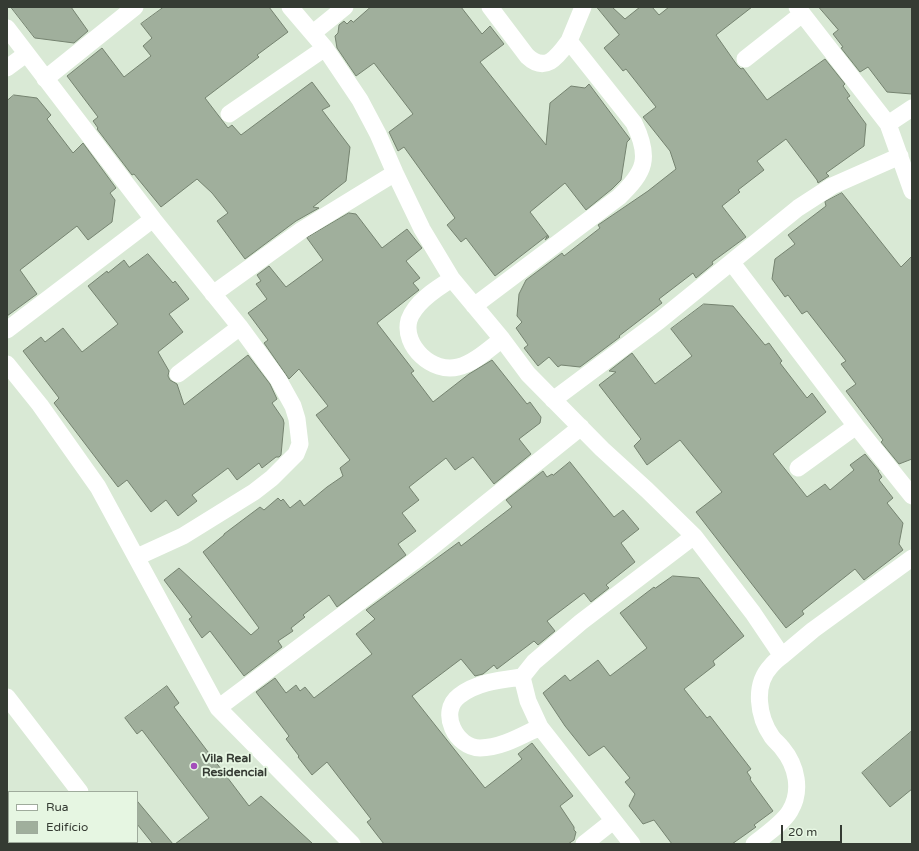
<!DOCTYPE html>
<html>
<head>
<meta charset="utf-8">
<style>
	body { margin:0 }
	#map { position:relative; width:919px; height:851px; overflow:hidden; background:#d9e9d5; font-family:"Varela Round",sans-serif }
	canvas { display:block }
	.frame { position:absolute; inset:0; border:8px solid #353b33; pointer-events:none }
	.legend { position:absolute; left:8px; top:791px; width:130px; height:52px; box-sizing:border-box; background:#e6f6e2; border:1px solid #9fab9c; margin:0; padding:5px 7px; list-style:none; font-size:12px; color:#353b33 }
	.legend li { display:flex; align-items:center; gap:8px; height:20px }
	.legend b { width:20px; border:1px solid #9fab9c }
	.scale { position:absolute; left:781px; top:825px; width:61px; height:18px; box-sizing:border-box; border:2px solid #353b33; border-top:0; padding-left:5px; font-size:12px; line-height:14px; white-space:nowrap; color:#353b33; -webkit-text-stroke:3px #e6f6e2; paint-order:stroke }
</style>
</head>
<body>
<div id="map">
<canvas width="919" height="851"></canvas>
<div class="frame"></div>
<ul class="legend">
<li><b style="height:5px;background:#fff"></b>Rua</li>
<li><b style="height:11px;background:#a0af9c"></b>Edifício</li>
</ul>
<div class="scale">20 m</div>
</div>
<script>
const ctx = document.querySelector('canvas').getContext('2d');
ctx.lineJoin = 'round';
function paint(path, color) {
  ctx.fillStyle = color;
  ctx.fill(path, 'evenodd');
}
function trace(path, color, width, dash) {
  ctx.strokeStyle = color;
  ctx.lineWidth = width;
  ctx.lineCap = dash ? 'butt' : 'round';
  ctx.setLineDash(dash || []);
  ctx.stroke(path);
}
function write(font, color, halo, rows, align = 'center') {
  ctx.font = font + ' "Varela Round",sans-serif';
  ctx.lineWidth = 4;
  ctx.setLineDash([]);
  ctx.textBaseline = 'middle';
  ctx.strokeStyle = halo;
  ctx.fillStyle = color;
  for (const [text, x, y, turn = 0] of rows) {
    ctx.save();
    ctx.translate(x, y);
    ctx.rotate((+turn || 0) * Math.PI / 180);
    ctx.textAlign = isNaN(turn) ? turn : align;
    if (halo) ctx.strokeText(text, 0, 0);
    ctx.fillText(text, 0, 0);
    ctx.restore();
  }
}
const building = new Path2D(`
	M11,7H71L88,31L74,43L35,38Z
	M164,7H269L288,32L257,55L259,57L205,98L228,128L232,125L241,135L312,82L330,106L322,110L350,147L346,181L313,207L319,208L296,221L245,259L217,221L228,213L212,193L197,179L161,207L134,174L132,175L97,129L98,128L93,121L98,117L67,76L102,48L124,77L151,56L143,46L152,38L141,24Z
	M371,7H461L482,34L490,26L504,44L480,62L546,145L550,103L571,86L585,88L589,84L630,139L627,142L621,180L612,189L586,210L565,183L530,212L549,237L545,240L548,235L495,276L466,238L461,242L447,225L455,218L404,147L398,151L389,132L413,114L374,63L356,76L337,48L335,36L338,33L339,25L344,21L347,24L351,20L353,22Z
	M597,7H612L625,19L640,7H652L659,15L669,7H752L716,35L737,65L741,69L743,68L767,100L825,59L845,84L843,86L850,96L847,98L866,124L864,146L826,173L829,176L818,183L817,180L786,139L757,161L764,170L738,190L740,192L722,206L746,237L712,262L713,264L696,278L693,273L659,299L662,303L619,336L620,337L580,367L561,365L558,367L549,357L538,366L524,348L528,345L516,328L522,322L517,316L519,294L526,280L562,253L564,256L600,228L598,225L648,191L676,169L670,151L643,117L656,107L626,69L623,71L604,48L619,35Z
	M819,7H912V94L887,92L868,67L860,72L841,48L843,47L833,34L838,30Z
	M14,95L37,98L51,115L47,119L73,153L83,143L116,188L110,193L115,200L112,222L88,240L77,226L20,270L37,294L7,316V101Z
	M842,193L901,267L912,256V459L899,464L881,442L883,440L846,391L856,384L841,364L846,361L807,311L802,314L788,295L785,297L772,279L775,259L795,244L788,235L826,206L825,202Z
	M349,213L356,214L382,248L407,229L422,248L406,261L420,278L413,283L419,290L377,323L414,371L411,373L433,402L469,374L492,360L527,404L530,402L541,417L540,423L519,439L531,454L494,484L473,457L455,470L446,458L409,487L419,500L402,513L416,531L398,544L406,555L337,607L329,595L303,615L305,617L291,628L293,631L278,641L282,647L244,676L210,631L202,638L189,619L192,617L164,580L179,568L251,635L259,628L203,552L224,535V534L260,507L264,510L278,498L281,501L283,499L290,508L300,500L304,506L327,487L343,476L340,468L350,460L316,415L328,406L299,369L289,379L264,343L268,340L248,313L267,299L256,284L261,281L257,275L269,266L286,287L323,260L307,238Z
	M148,254L173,283L175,281L189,299L169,314L183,332L158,352L169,371L168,376L170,380L177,384L184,405L248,355L270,384L277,399L272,403L283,419L284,423L281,455L279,457H276L262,468L259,463L237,480L228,468L192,495L197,501L178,516L166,500L151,512L127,480L118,487L54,403L59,398L23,351L41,337L45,342L63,328L82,352L118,324L88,286L107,271L108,273L124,260L129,267Z
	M704,304L733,306L765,345L769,343L782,361L780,363L807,398L812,393L826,412L773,454L807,497L825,484L830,490L854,470L850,465L865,454L879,471H878L882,477L879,480L893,498L887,503L903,523L899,544L903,550L864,580L855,569L802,611L804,614L786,628L696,512L722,492L680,440L647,465L634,446L641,439L599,385L616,372L609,371L632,353L655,384L692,356L671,329Z
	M570,462L614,517L623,510L639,529L621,543L635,562L606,585L609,588L591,602L584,593L547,621L555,631L538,645L534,641L497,669L494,665L483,674L475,676L461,659L412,696L485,788L522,759L518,754L532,743L573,796L560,806L574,827V830L576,832L574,840L568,844H384L367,822L371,819L327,762L312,775L298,757L299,756L286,739L289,736L256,692L275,678L286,693L296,685L300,691L305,687L314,698L372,654L356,634L375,619L366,610L459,542L461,546L512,507L506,500L543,471L547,477L552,474L553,475Z
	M673,576L699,578L744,636L713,661L715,665L684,689L707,718L710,716L751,769L747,772L751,778L750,779L751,781L773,811L754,825L756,827L732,844H672L654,820L643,824L629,806L635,794L625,782L630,778L604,746L589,756L565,726L543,693L565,675L570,681L598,660L610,676L647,648L620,613L654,587L655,588Z
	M167,686L179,703L174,707L249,806L261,796L313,844H175L209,818L142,730L137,734L125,718Z
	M912,731V789L890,807L862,773Z
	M138,802L173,844H153L137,824V803Z`);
const lane = new Path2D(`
	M67,842L68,844`);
const street = new Path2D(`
	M290,7L325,48L360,100L378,134L395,173L422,229L452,279L502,339L528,374L602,449L647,490L694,536L753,613L782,656L813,630L912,558
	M490,7L527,56C546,74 558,56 569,41
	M797,7L888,124L912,191
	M7,28L153,219L240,327L278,379L293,406L297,419L300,444L296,454L272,478L254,492L183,536L137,557
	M313,33L345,7
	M745,59L802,14
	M7,68L26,54
	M45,79L135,7
	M229,114L325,48
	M888,124L912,108
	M732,263L856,426L912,496
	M452,279C437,288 415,302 409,320C402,346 433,374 458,367C474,363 489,349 502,339
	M213,294L302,230L395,173
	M474,306L619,197C645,172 651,158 634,123L569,41L583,7
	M7,330L153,219
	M7,364L40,405L98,487L218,708L352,844
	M178,374L240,327
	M553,400L659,321L798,208L832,186L900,156
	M798,468L856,426
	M522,677C500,680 477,682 459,696C438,712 456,748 480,748C501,748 521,736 540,727
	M7,697L80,792
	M218,708L413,562L581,427
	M119,842L120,844
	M584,844L613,821
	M632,844L540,727L528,701L522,677L534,662L581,622L694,536
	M754,844C765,835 783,823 790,811C802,791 797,766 782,748C779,744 775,741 772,737C758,717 753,685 771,666C774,662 778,659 782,656`);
const markers = [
	[194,766,4,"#a44dbb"]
];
const poiNames = [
	["Vila Real",202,759],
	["Residencial",202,773]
];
paint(building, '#a0af9c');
trace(building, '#758370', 1);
trace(lane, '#fff', 9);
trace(street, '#fff', 17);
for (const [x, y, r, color] of markers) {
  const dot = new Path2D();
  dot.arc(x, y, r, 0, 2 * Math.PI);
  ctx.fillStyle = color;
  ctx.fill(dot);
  trace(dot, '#e6f6e2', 1.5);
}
write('bold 12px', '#353b33', '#e6f6e2', poiNames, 'left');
</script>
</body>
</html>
